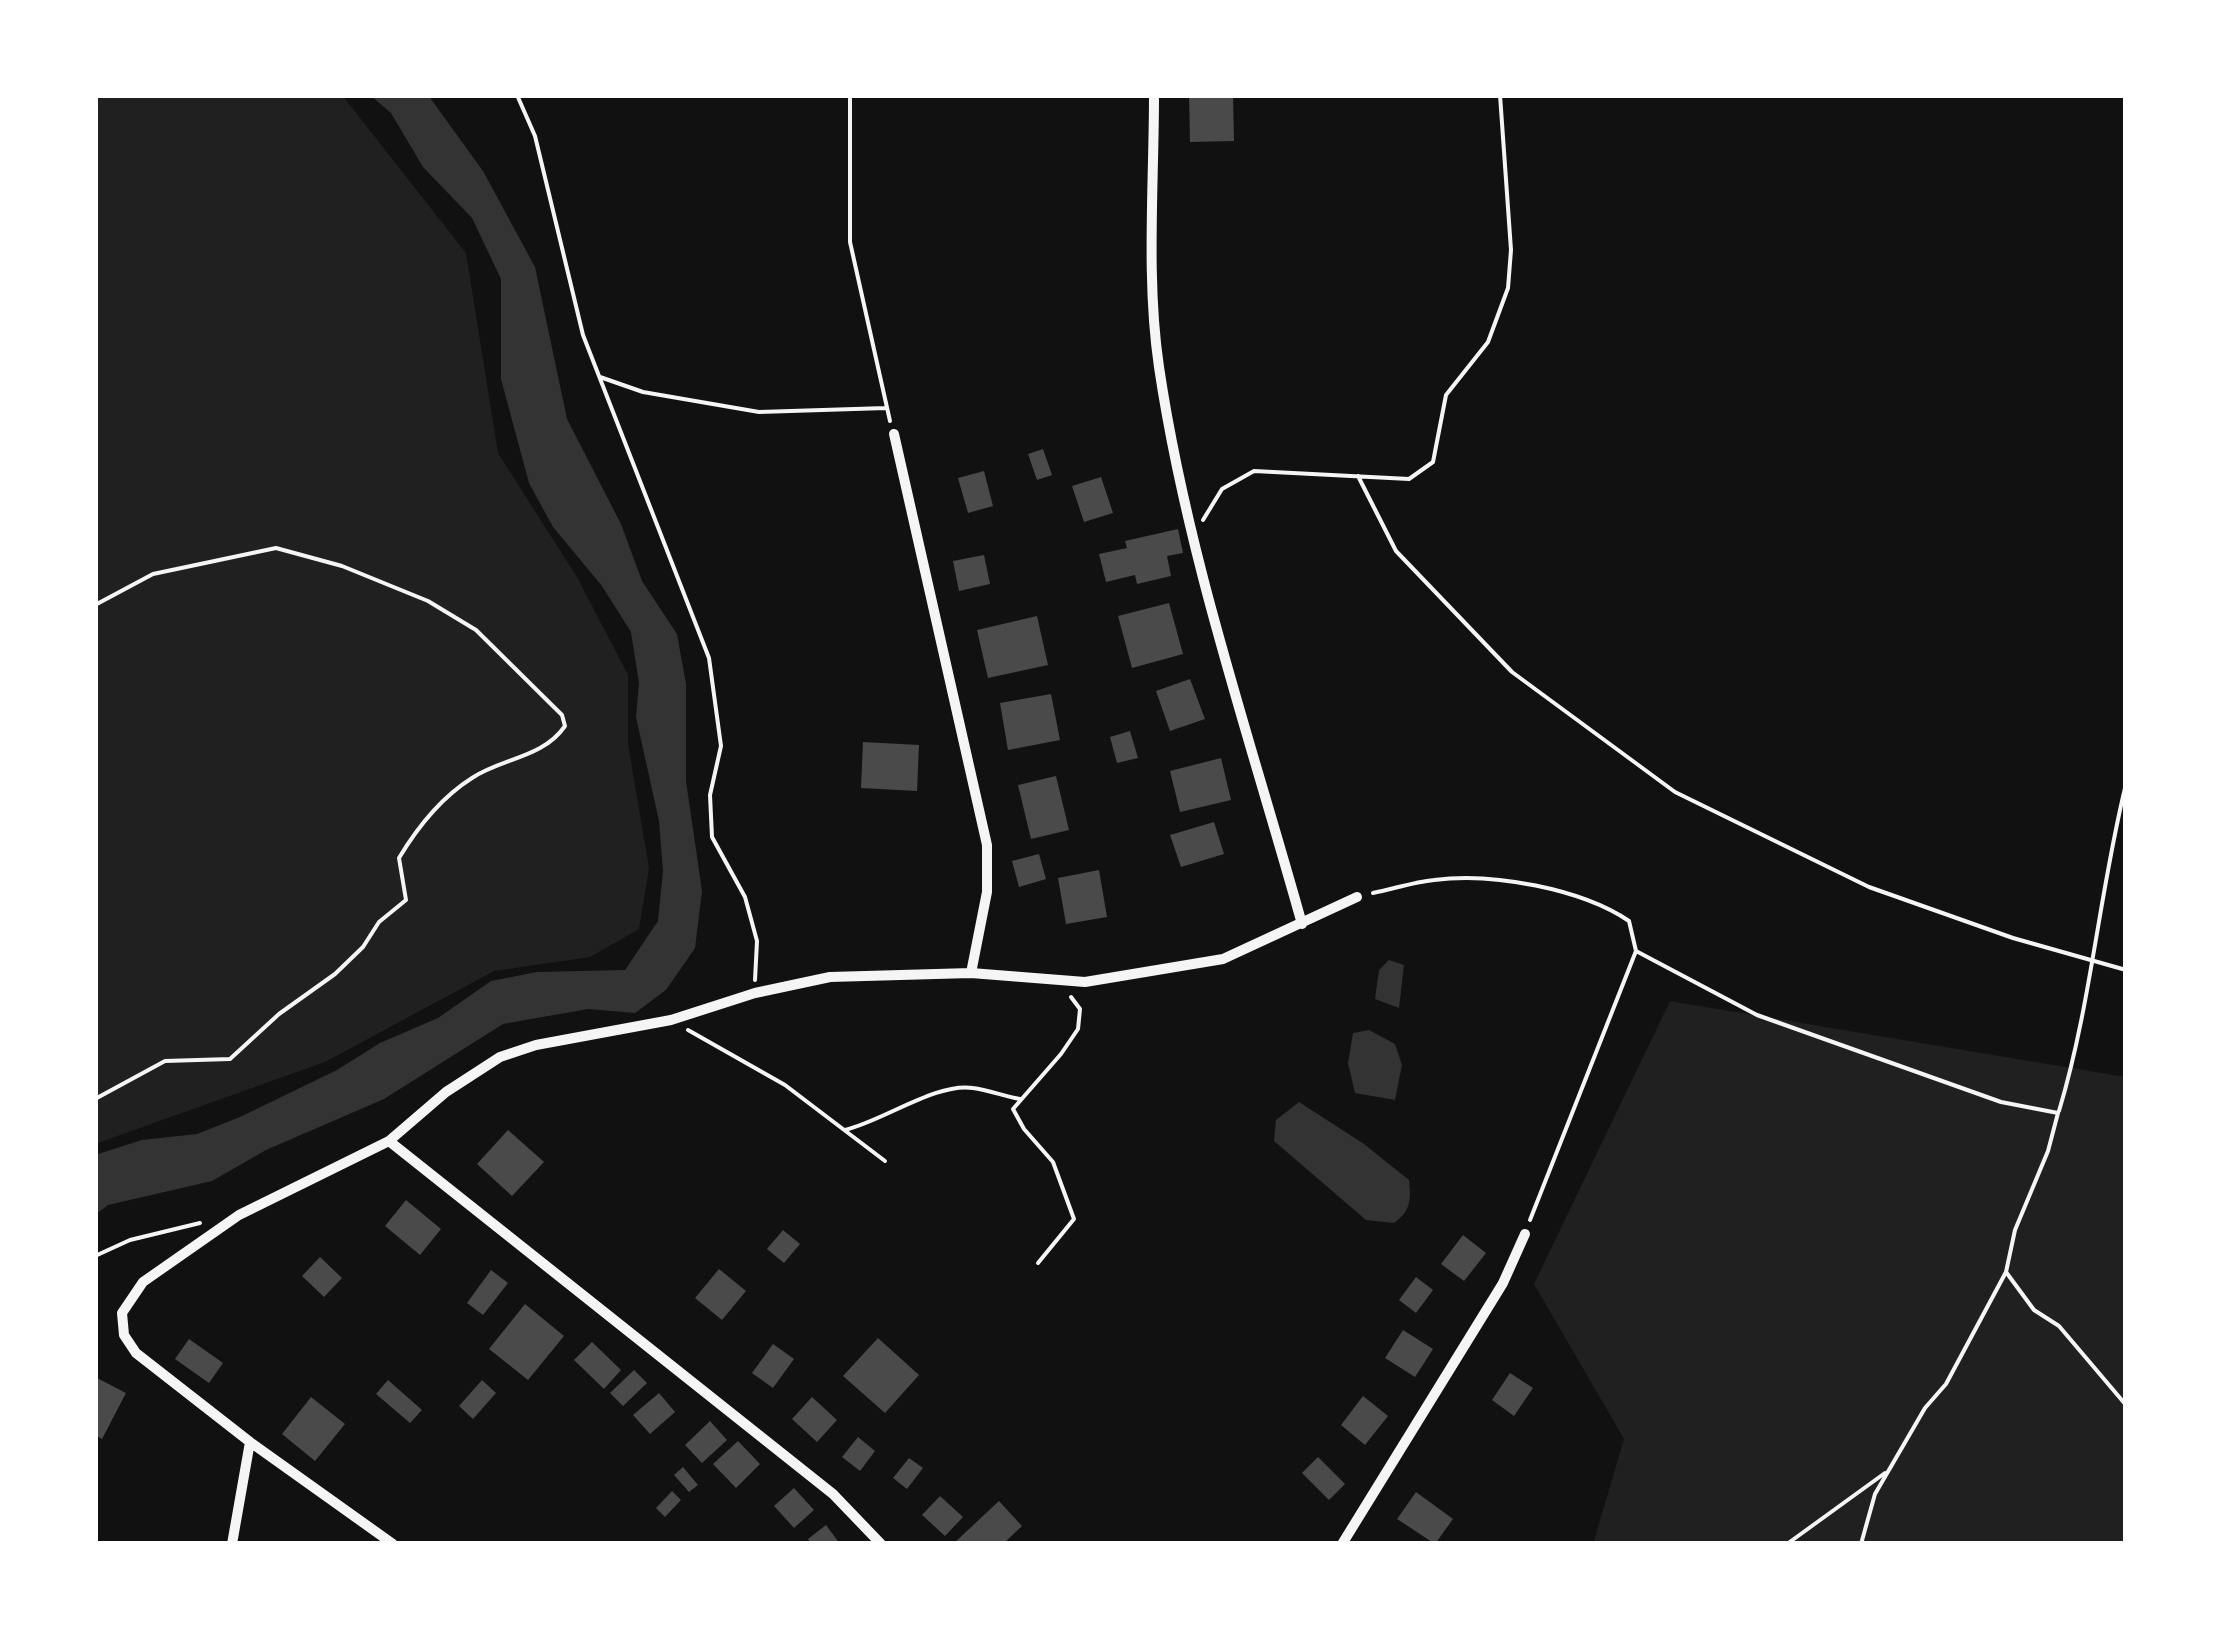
<!DOCTYPE html>
<html>
<head>
<meta charset="utf-8">
<style>
	body { margin:0 }
	#map { position:relative; width:2221px; height:1639px; overflow:hidden; background:#111; font-family:"Roboto Condensed",sans-serif }
	canvas { display:block }
	.frame { position:absolute; inset:0; border:98px solid #fff; pointer-events:none }
</style>
</head>
<body>
<div id="map">
<canvas width="2221" height="1639"></canvas>
<div class="frame"></div>
</div>
<script>
const ctx = document.querySelector('canvas').getContext('2d');
ctx.lineJoin = 'round';
function paint(path, color) {
  ctx.fillStyle = color;
  ctx.fill(path, 'evenodd');
}
function trace(path, color, width, dash) {
  ctx.strokeStyle = color;
  ctx.lineWidth = width;
  ctx.lineCap = dash ? 'butt' : 'round';
  ctx.setLineDash(dash || []);
  ctx.stroke(path);
}
const green = new Path2D(`
	M95,95H342L466,253L498,453L577,577L628,675V744L649,868L639,929L590,957L494,971L325,1062L95,1144Z
	M1670,1001L2126,1077V1544H1593L1624,1439L1534,1284Z`);
const water = new Path2D(`
	M370,95H428L483,171L535,267L567,419L621,524L642,581L677,634L686,684V781L702,891L695,948L666,990L635,1013L588,1009L503,1024L384,1099L266,1150L212,1181L108,1205L95,1215V1155L142,1140L197,1134L240,1117L337,1070L380,1043L438,1018L491,981L537,972L625,970L658,921L663,871L659,821L636,717L639,683L631,632L602,586L553,527L529,483L501,379V279L472,218L423,167L391,113Z
	M1389,960L1404,965L1399,1008L1375,999L1379,970Z
	M1369,1030L1395,1044L1402,1065L1395,1100L1355,1093L1348,1063L1353,1033Z
	M1299,1102L1364,1144L1409,1180C1411,1199 1411,1211 1394,1223L1366,1220L1274,1141L1276,1120Z`);
const building = new Path2D(`
	M1189,95H1233L1234,141L1190,142Z
	M1043,449L1052,475L1037,480L1028,454Z
	M984,471L993,506L968,513L958,478Z
	M1101,477L1113,513L1084,522L1072,486Z
	M1178,529L1183,553L1167,556L1171,576L1137,584L1135,575L1106,582L1099,554L1127,548L1125,541Z
	M984,555L990,584L959,591L953,561Z
	M1169,603L1183,654L1132,668L1118,616Z
	M1037,616L1048,665L988,678L977,630Z
	M1190,679L1205,719L1170,731L1156,691Z
	M1051,694L1060,740L1008,750L1000,703Z
	M1130,731L1138,758L1117,763L1110,737Z
	M863,742L919,745L917,791L861,788Z
	M1221,758L1231,800L1180,812L1170,771Z
	M1056,776L1069,830L1031,839L1018,785Z
	M1214,822L1224,854L1181,867L1170,835Z
	M1039,854L1046,879L1019,887L1012,861Z
	M1099,870L1107,917L1066,924L1058,878Z
	M508,1130L544,1162L512,1196L477,1164Z
	M406,1200L441,1229L420,1255L385,1226Z
	M783,1230L800,1244L784,1263L767,1249Z
	M1463,1235L1486,1253L1464,1281L1441,1264Z
	M320,1257L342,1278L324,1297L302,1276Z
	M719,1269L746,1291L722,1320L695,1298Z
	M491,1270L508,1283L483,1315L467,1303Z
	M1416,1277L1433,1290L1416,1313L1399,1300Z
	M525,1304L564,1336L528,1380L489,1349Z
	M1403,1330L1433,1349L1415,1377L1385,1358Z
	M878,1338L919,1375L885,1413L843,1376Z
	M189,1339L223,1363L209,1383L175,1359Z
	M592,1342L621,1370L604,1389L574,1360Z
	M773,1344L794,1359L773,1388L752,1373Z
	M634,1370L647,1383L623,1406L610,1393Z
	M1510,1373L1533,1388L1514,1416L1492,1400Z
	M95,1377L126,1393L102,1439L95,1435Z
	M388,1380L422,1410L410,1423L376,1394Z
	M482,1380L496,1393L473,1419L459,1406Z
	M659,1393L675,1412L650,1434L633,1415Z
	M1363,1396L1388,1416L1365,1445L1341,1425Z
	M311,1397L345,1424L315,1461L282,1434Z
	M812,1397L837,1420L817,1442L792,1419Z
	M710,1421L727,1440L702,1463L685,1445Z
	M858,1437L875,1451L860,1471L842,1457Z
	M738,1441L760,1464L736,1488L713,1464Z
	M1318,1457L1345,1484L1329,1500L1302,1473Z
	M909,1458L923,1468L907,1489L893,1478Z
	M683,1467L698,1485L689,1492L674,1475Z
	M794,1488L814,1510L794,1528L774,1506Z
	M672,1491L681,1500L665,1517L656,1508Z
	M1416,1492L1453,1519L1435,1544L1397,1519Z
	M940,1496L963,1517L945,1536L922,1515Z
	M999,1501L1022,1526L1003,1544H953Z
	M826,1525L840,1544H811L808,1539Z`);
const path = new Path2D(`
	M517,95L535,136L583,335L709,658L721,746L710,795L712,837L745,897L757,941L755,980
	M850,95V242L890,421
	M600,377L643,392L759,412L886,408
	M1358,476L1396,551L1512,672L1675,792L1869,887L2013,938L2126,970
	M1203,520L1222,489L1254,471L1409,479L1433,462L1446,395L1488,342L1508,288L1511,250L1500,95
	M95,605L153,574L276,548L342,566L428,601L476,630L562,715L565,726C543,758 502,758 472,778C442,797 417,828 399,858L406,900L379,922L363,947L335,974L279,1014L230,1059L165,1061L95,1099
	M1373,893C1393,889 1414,882 1434,880C1492,872 1582,889 1629,921L1636,951L1530,1220
	M1636,951L1757,1015L2001,1102L2058,1113L2048,1151L2015,1230L2006,1272L1946,1384L1925,1408L1875,1494L1861,1544
	M688,1030L785,1085L885,1161
	M2059,1111C2091,1005 2099,893 2126,784
	M845,1130C883,1121 937,1082 973,1088C988,1090 1004,1096 1020,1099
	M95,1256L130,1240L200,1223
	M1038,1263L1074,1219L1053,1162L1024,1129L1013,1109L1061,1054L1078,1029L1080,1009L1071,997
	M2006,1272L2034,1310L2059,1326L2126,1405
	M1787,1544L1885,1473`);
const minor = new Path2D(`
	M1154,95C1154,184 1146,279 1159,367C1187,556 1251,741 1302,924
	M894,434L987,845V892L971,973
	M389,1141L833,1494L881,1544
	M232,1544L250,1442
	M393,1544L250,1442L136,1353L124,1335L122,1313L143,1282L239,1215L389,1141L446,1092L500,1057L536,1045L671,1020L755,993L830,977L971,973L1085,982L1223,959L1357,897
	M1342,1544L1503,1283L1525,1234`);
paint(green, '#202020');
paint(water, '#333');
paint(building, '#4a4a4a');
trace(path, '#f5f5f5', 4);
trace(minor, '#f5f5f5', 10);
</script>
</body>
</html>
